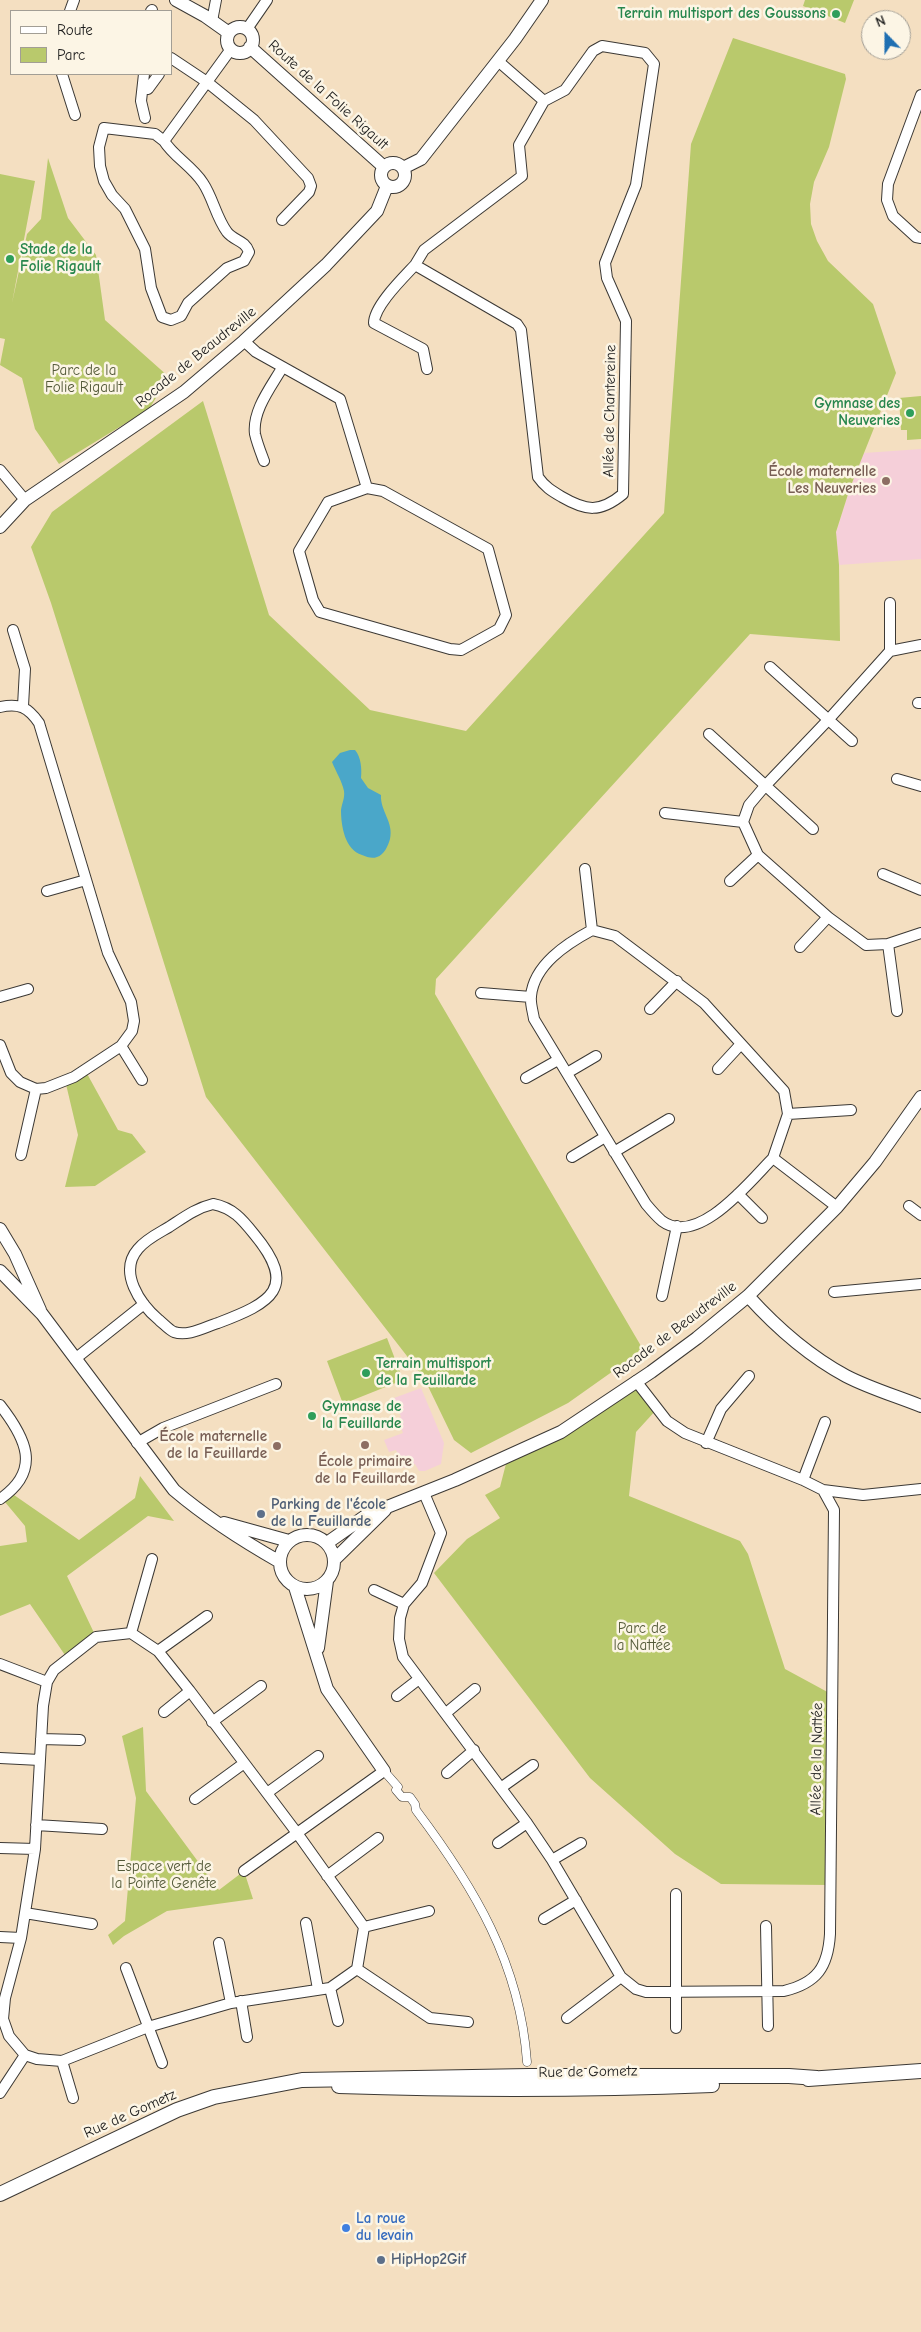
<!DOCTYPE html>
<html>
<head>
<meta charset="utf-8">
<style>
	body { margin:0 }
	#map { position:relative; width:921px; height:2332px; overflow:hidden; background:#f4dfc1; font-family:"Comic Neue",sans-serif }
	canvas { display:block }
	.legend { position:absolute; left:10px; top:10px; width:162px; height:65px; box-sizing:border-box; background:#fcf5e5; border:1px solid #a29e95; margin:0; padding:6px 9px; list-style:none; font-size:15px; color:#1c1c1c }
	.legend li { display:flex; align-items:center; gap:10px; height:25px }
	.legend b { width:25px; border:1px solid #a29e95 }
	.north { position:absolute; left:861px; top:10px; width:50px; height:50px; box-sizing:border-box; background:#fcf5e5; border:1px solid #a29e95; border-radius:50%; rotate:338deg; font-size:14px; font-weight:700; line-height:20px; text-align:center; color:#1c1c1c }
	.north::after { content:''; display:block; margin:auto; width:18px; height:22px; background:#1f6fb2; clip-path:polygon(50% 0,100% 100%,50% 72%,0 100%) }
</style>
</head>
<body>
<div id="map">
<canvas width="921" height="2332"></canvas>
<ul class="legend">
<li><b style="height:6px;background:#fff"></b>Route</li>
<li><b style="height:14px;background:#b9c96c"></b>Parc</li>
</ul>
<div class="north">N</div>
</div>
<script>
const ctx = document.querySelector('canvas').getContext('2d');
ctx.lineJoin = 'round';
function paint(path, color) {
  ctx.fillStyle = color;
  ctx.fill(path, 'evenodd');
}
function trace(path, color, width, dash) {
  ctx.strokeStyle = color;
  ctx.lineWidth = width;
  ctx.lineCap = dash ? 'butt' : 'round';
  ctx.setLineDash(dash || []);
  ctx.stroke(path);
}
function write(font, color, halo, rows, align = 'center') {
  ctx.font = font + ' "Comic Neue",sans-serif';
  ctx.lineWidth = 5;
  ctx.setLineDash([]);
  ctx.textBaseline = 'middle';
  ctx.strokeStyle = halo;
  ctx.fillStyle = color;
  for (const [text, x, y, turn = 0] of rows) {
    ctx.save();
    ctx.translate(x, y);
    ctx.rotate((+turn || 0) * Math.PI / 180);
    ctx.textAlign = isNaN(turn) ? turn : align;
    if (halo) ctx.strokeText(text, 0, 0);
    ctx.fillText(text, 0, 0);
    ctx.restore();
  }
}
const built = new Path2D(`
	M921,449V559L839,565L836,533L850,488L864,453Z
	M421,1388L444,1443L441,1464L425,1471H419L415,1464L404,1468L396,1450L389,1452L384,1440L403,1433L399,1423L393,1425L391,1421L401,1417L394,1398Z`);
const green = new Path2D(`
	M805,0H854L845,23L803,6Z
	M733,38L845,74L846,79L829,147L814,182L810,204L811,224L817,241L828,261L873,304L896,373L850,488L836,532L839,565L840,641L750,634L436,979L435,994L641,1346L640,1352L568,1403L471,1453L454,1440L424,1378L206,1097L51,603L31,547L52,512L203,401L269,615L370,710L466,731L664,513L691,144Z
	M48,158L68,218L96,255L105,320L169,377L149,409L59,464L35,429L22,378L0,365L5,339L0,338V174L35,181L12,303L27,234L41,219Z
	M921,396V439L907,440V430H901L899,398Z
	M85,1070L118,1130L132,1134L146,1152L95,1186L65,1187L78,1135L65,1080Z
	M387,1338L403,1380L343,1404L327,1361Z
	M636,1381L657,1409L636,1432L629,1496L740,1541L748,1554L785,1669L833,1695L830,1885L721,1884L675,1854L590,1778L434,1573L467,1539L500,1518L485,1495L500,1487L508,1456Z
	M140,1476L174,1521L148,1516L67,1576L96,1637L67,1658L30,1604L0,1616V1546L27,1542L25,1526L5,1502L14,1495L79,1540L135,1498Z
	M143,1727L146,1791L219,1890L244,1871L253,1899L167,1911L124,1936L113,1945L108,1935L125,1921L136,1798L122,1736Z`);
const water = new Path2D(`
	M350,750H355C361,757 362,769 361,778L368,788L381,795C380,811 394,822 390,839C388,846 384,855 377,857C372,859 367,857 362,855C345,850 341,826 341,810C342,803 345,798 344,791C342,781 336,772 332,762L340,753Z`);
const pedestrian = new Path2D(`
	M384,1771L398,1787L396,1790L402,1797H410L415,1804L416,1810C474,1887 520,1963 527,2062`);
const minor = new Path2D(`
	M70,11L74,0
	M151,11L152,10
	M212,21L216,0
	M247,29L267,0
	M171,58L207,82L231,49
	M498,61L544,101L565,90L593,51L602,46L645,53L654,64L636,185L605,263L607,278L626,321L623,494C600,513 586,511 562,497C552,491 545,487 538,477L521,330L517,324L415,265L424,250L522,176L519,145L544,101
	M62,74L75,115
	M144,74L141,101L145,118
	M143,85L148,89L159,74
	M921,95L888,184L887,200L893,216L916,237L921,238
	M164,141L155,134L104,128L99,147L100,166L104,181L112,195L125,209L145,249L151,288L162,317L171,320L181,316L188,303L227,268L244,261L249,252C245,240 234,241 227,232C216,217 213,198 203,183C192,166 174,157 164,141L207,82L254,120L308,178L311,186L309,192L282,220
	M415,265C403,278 374,306 374,323L423,349L427,369
	M244,341L256,352L340,399L367,488L383,491L488,549L506,615L499,629L461,650L450,649L320,612L313,600L299,551L328,502L367,488
	M264,461C261,453 257,443 255,434C252,411 271,387 282,368
	M0,470L25,500
	M890,603V651
	M13,630L25,669L23,706
	M921,645L890,651L829,719L765,786L749,805L743,822L758,855L828,917L866,945L888,944L921,933
	M770,667L852,741
	M918,703H921
	M0,707C19,703 28,707 39,723L108,953L131,1002L134,1021L132,1031L121,1046L74,1077L46,1088L36,1089L20,1082L11,1073L0,1045
	M709,734L813,829
	M897,779L921,786
	M665,813L743,822
	M585,869L592,930
	M883,874L921,890
	M730,881L758,855
	M47,891L86,880
	M888,944L897,1011
	M800,947L828,917
	M481,993L531,997
	M0,997L28,989
	M650,1009L677,981
	M121,1046L142,1080
	M718,1069L741,1044
	M567,1073L596,1056
	M526,1078L558,1060
	M788,1114L851,1110
	M614,1152L669,1119
	M21,1155L36,1089
	M572,1157L605,1137
	M773,1158C751,1180 698,1248 662,1221C656,1216 651,1210 646,1204L534,1019C533,1012 530,1003 531,996C534,965 566,944 592,930L615,936L704,1003L784,1091L788,1114L773,1158L837,1207
	M738,1194L762,1218
	M213,1204C233,1208 242,1219 254,1234C299,1288 271,1303 218,1323C205,1327 188,1337 174,1332C169,1330 164,1324 159,1320C140,1304 118,1272 138,1249C146,1239 159,1233 169,1227C183,1218 196,1208 213,1204Z
	M909,1206L921,1215
	M834,1292L921,1284
	M662,1296L677,1226
	M75,1359L144,1304
	M0,1405C25,1437 43,1470 0,1499
	M137,1443L163,1428L276,1384
	M706,1443L721,1409L749,1376
	M803,1480L825,1422
	M823,1490L863,1495L921,1489
	M424,1493L441,1533L422,1583L404,1604L400,1618L399,1639L403,1657L527,1823L552,1860L621,1977L636,1989L646,1992L784,1991C817,1983 828,1967 830,1934L834,1510L823,1490L803,1480L685,1433L667,1421L636,1381
	M374,1590L404,1604
	M131,1633L158,1651L190,1691L297,1833L364,1927L357,1969L330,1988L231,2003L148,2027L62,2061L37,2059L25,2055L9,2036L3,2019L5,1998L21,1938L35,1849L43,1706L47,1682L54,1670L96,1637Z
	M131,1633L152,1559
	M158,1651L207,1616
	M0,1664L47,1682
	M397,1696L419,1679
	M164,1712L190,1691
	M446,1713L475,1689
	M212,1722L261,1686
	M41,1739L80,1740
	M0,1758L40,1760
	M447,1773L474,1750
	M502,1787L533,1765
	M267,1793L318,1756
	M195,1799L243,1764
	M36,1825L102,1829
	M498,1843L527,1823
	M0,1848L35,1849
	M552,1860L581,1843
	M244,1871L384,1771
	M327,1876L378,1838
	M676,1894V2028
	M25,1913L92,1924
	M544,1919L576,1900
	M306,1923L318,1989
	M766,1926L768,2026
	M364,1927L429,1911
	M0,1937L21,1938
	M219,1943L231,2003
	M126,1968L162,2063
	M357,1969L430,2018L468,2022
	M330,1988L338,2021
	M241,2001L247,2037
	M567,2018L621,1977
	M62,2061L73,2098
	M0,2093L25,2055`);
const tertiary = new Path2D(`
	M176,0L205,16L229,33
	M227 40a13 13 0 1 1 26 0a13 13 0 1 1-26 0Z
	M250,47L384,167
	M381 175a12 12 0 1 1 24 0a12 12 0 1 1-24 0Z
	M403,168L421,159L515,39L542,0
	M0,527L25,500L184,392L244,341L326,265L377,211L387,186
	M0,1229L15,1254L40,1310
	M0,1271L42,1314L174,1490C207,1518 243,1541 280,1562
	M748,1296C776,1327 809,1356 846,1376C869,1388 896,1396 921,1406
	M224,1523L289,1541
	M280 1562a27 27 0 1 1 54 0a27 27 0 1 1-54 0Z
	M327,1543L367,1515L455,1480L561,1432L651,1372L697,1338L748,1296L837,1207L875,1162L921,1097
	M335,1559L385,1510
	M295,1587L327,1689L384,1771
	M318,1648L327,1581`);
const secondary = new Path2D(`
	M808,2079L921,2071
	M339,2086C463,2090 588,2090 712,2085
	M0,2194L177,2110L214,2097L302,2080L529,2076H789L817,2078`);
const markers = [
	[836,14,5,"#2e9e5b"],
	[10,259,5,"#2e9e5b"],
	[910,413,5,"#2e9e5b"],
	[886,481,5,"#8d6e63"],
	[366,1373,5,"#2e9e5b"],
	[312,1416,5,"#2e9e5b"],
	[365,1445,5,"#8d6e63"],
	[277,1446,5,"#8d6e63"],
	[261,1514,5,"#5c6f8a"],
	[346,2228,5,"#3f7fe0"],
	[381,2260,5,"#5c6f8a"]
];
const leisureNames = [
	["Terrain multisport des Goussons",826,14,"right"],
	["Stade de la",20,250],
	["Folie Rigault",20,267],
	["Gymnase des",900,404,"right"],
	["Neuveries",900,421,"right"],
	["Terrain multisport",376,1364],
	["de la Feuillarde",376,1381],
	["Gymnase de",322,1407],
	["la Feuillarde",322,1424]
];
const streetNames = [
	["Route de la Folie Rigault",328,95,42],
	["Rocade de Beaudreville",196,357,-39],
	["Allée de Chantereine",610,411,-89],
	["Rocade de Beaudreville",675,1330,-37],
	["Allée de la Nattée",817,1759,-89],
	["Rue de Gometz",588,2072,-1],
	["Rue de Gometz",130,2114,-24]
];
const parkNames = [
	["Parc de la",84,371],
	["Folie Rigault",84,388],
	["Parc de",642,1629],
	["la Nattée",642,1646],
	["Espace vert de",164,1867],
	["la Pointe Genête",164,1884]
];
const educationNames = [
	["École maternelle",876,472],
	["Les Neuveries",876,489],
	["École maternelle",267,1437],
	["de la Feuillarde",267,1454],
	["École primaire",365,1462,"center"],
	["de la Feuillarde",365,1479,"center"]
];
const serviceNames = [
	["Parking de l'école",271,1505],
	["de la Feuillarde",271,1522],
	["HipHop2Gif",391,2260]
];
const shopNames = [
	["La roue",356,2219],
	["du levain",356,2236]
];
paint(built, '#f5cfd9');
paint(green, '#b9c96c');
paint(water, '#4aa7c9');
trace(pedestrian, '#3c3935', 9);
trace(minor, '#3c3935', 12);
trace(tertiary, '#3c3935', 14);
trace(secondary, '#3c3935', 16);
trace(pedestrian, '#fff', 8);
trace(minor, '#fff', 10);
trace(tertiary, '#fff', 12);
trace(secondary, '#fff', 14);
for (const [x, y, r, color] of markers) {
  const dot = new Path2D();
  dot.arc(x, y, r, 0, 2 * Math.PI);
  ctx.fillStyle = color;
  ctx.fill(dot);
  trace(dot, '#fcf5e5', 2);
}
write('bold 15px', '#27864d', '#fcf5e5', leisureNames, 'left');
write('15px', '#1c1c1c', '#fcf5e5', streetNames);
write('15px', '#535938', '#fcf5e5', parkNames);
write('bold 15px', '#785e54', '#fcf5e5', educationNames, 'right');
write('bold 15px', '#4e5e75', '#fcf5e5', serviceNames, 'left');
write('bold 15px', '#366cbe', '#fcf5e5', shopNames, 'left');
</script>
</body>
</html>
